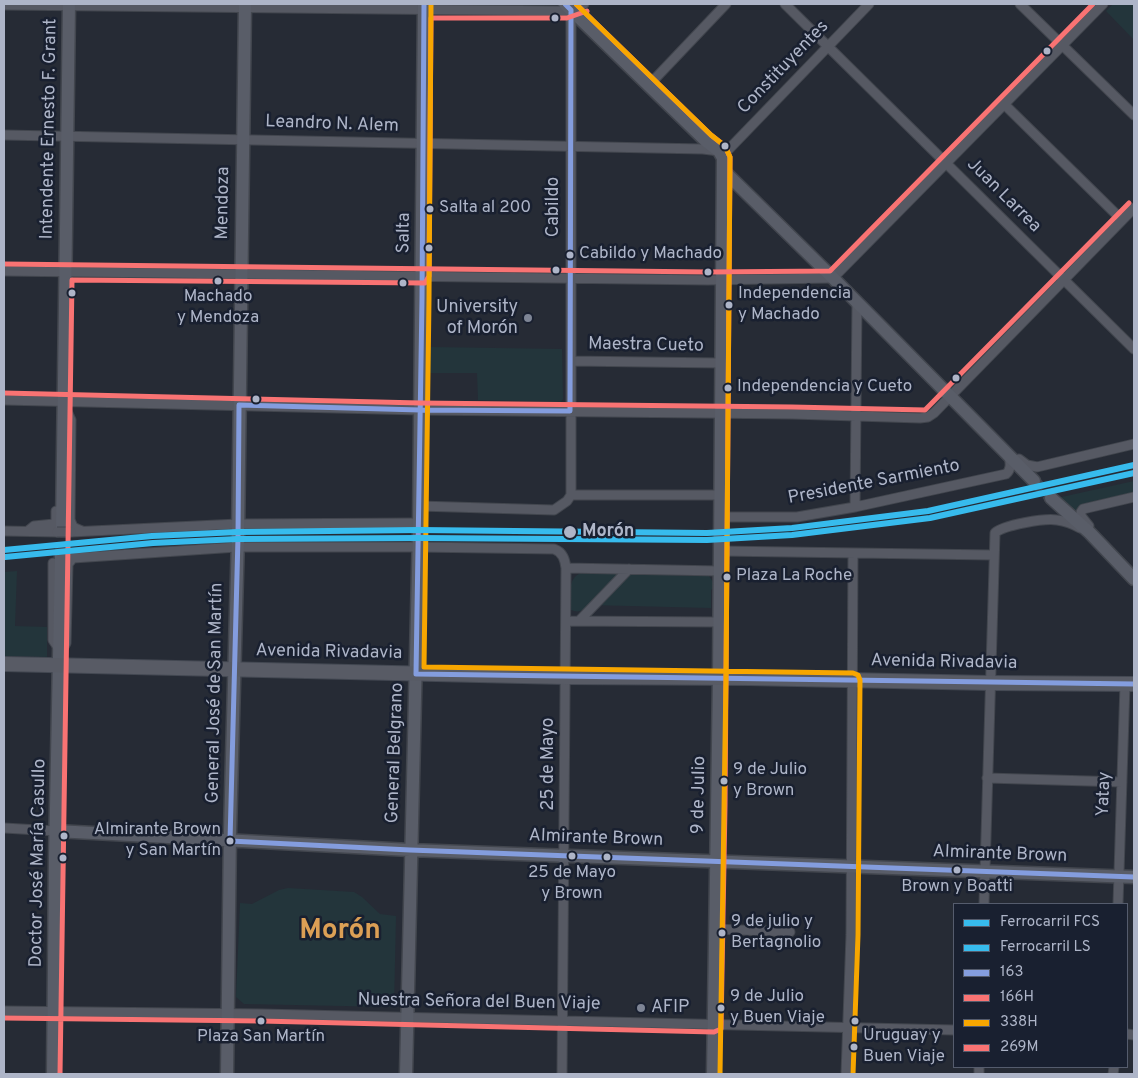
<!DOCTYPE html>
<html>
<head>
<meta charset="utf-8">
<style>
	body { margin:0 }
	#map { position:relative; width:1138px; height:1078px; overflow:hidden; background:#262b35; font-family:Overpass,sans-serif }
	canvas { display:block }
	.frame { position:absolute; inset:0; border:5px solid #aeb5c8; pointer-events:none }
	.legend { position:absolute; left:953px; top:903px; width:175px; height:165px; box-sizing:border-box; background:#192030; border:1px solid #555c6d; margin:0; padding:6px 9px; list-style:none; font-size:15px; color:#aeb5c8 }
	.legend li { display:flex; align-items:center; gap:10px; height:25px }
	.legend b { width:25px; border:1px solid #555c6d }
</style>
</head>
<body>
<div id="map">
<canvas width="1138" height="1078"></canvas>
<div class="frame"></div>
<ul class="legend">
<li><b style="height:6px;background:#37bbed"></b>Ferrocarril FCS</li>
<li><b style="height:6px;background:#37bbed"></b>Ferrocarril LS</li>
<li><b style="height:6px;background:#849dde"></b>163</li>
<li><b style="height:6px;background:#f97373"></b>166H</li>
<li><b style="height:6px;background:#f7a600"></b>338H</li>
<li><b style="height:6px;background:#f97373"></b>269M</li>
</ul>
</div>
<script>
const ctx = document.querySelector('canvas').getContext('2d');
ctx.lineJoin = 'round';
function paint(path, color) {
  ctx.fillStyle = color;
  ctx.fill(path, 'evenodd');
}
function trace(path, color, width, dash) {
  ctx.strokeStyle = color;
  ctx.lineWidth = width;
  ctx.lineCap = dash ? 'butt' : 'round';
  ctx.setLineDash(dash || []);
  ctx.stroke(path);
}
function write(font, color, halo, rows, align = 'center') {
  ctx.font = font + ' Overpass,sans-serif';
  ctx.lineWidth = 5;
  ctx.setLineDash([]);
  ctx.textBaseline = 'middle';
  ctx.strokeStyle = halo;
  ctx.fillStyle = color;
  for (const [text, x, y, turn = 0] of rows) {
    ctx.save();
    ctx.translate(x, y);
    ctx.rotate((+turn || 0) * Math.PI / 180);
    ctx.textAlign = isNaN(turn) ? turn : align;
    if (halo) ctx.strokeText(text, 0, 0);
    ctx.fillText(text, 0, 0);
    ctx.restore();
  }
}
const green = new Path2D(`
	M1113,4H1134V40L1106,11Z
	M430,347L562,349L563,399L561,402L478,400L477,373H430Z
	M1134,481V493L1086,505L1072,512L1057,498Z
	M17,571L15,626L47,627V657L4,656V572Z
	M581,573L709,576L715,585L714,588L711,590V608L589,605C583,611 579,613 571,610C571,597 566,579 581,573Z
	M288,888L354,892L362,897L380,914L396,916L394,1007L244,1004L236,997L240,903L252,904L279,890Z`);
const secondaryTunnel = new Path2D(`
	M1034,481L1051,498
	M61,556L62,528`);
const street = new Path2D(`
	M785,4L1134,349
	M1020,4L1134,115
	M4,5L566,11L584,4
	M649,85L726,4
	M1005,105L1122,220
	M4,135L703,149L719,151L729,149L869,4
	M4,271L708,280L833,278L1103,4
	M571,361L721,363
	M4,400L420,410L792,414L920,418L928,417L934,413L1134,208
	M66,409L71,420L70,520L73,527L82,531
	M1019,459L1027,465L1037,467L1134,444
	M571,495V10
	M571,495H720
	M419,506L554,510L567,501L571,495
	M855,507L857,303
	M720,517H797L855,507L1006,474C1012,469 1010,462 1009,455
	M1089,526L1081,516V512L1083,509L1134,497
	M4,531L57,532
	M28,531L34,526L54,524L56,521V511
	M71,532L238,524L419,523
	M720,551L993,555
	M53,563V640L61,652L66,643L68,564L73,558L237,547H418L554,549C563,552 565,560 566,568L562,1074
	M566,568L720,571
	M566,621L719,622
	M579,621L629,569
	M987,778L1122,782
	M4,828L56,831
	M984,904L995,533C1003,525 1045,518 1057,520C1065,521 1073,524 1080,528
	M1118,904L1125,684
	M715,929L790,932
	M4,1011L261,1014L954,1030
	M1127,1034L1134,1035
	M846,1074L851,935L853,553
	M979,1074V1067
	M1113,1074L1114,1067`);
const secondary = new Path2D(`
	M565,4L706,141L719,151L723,158L719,678L713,1074
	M724,171L833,278L1034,481
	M1051,498L1090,533L1134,579
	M62,528L69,4
	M56,831L410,850L1134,877
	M53,1074L55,858L61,556
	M227,1074L230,831L238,537L245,4
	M406,1074L419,530L424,4`);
const primary = new Path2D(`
	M4,664L565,677L748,678L990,683L1134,684`);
const streetBridge = new Path2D(`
	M57,532H71`);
const bus1 = new Path2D(`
	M424,4L422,299L416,674L1134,684
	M565,4L571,10L570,411L420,410L239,405L238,537L230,841L410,850L1134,877`);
const bus2 = new Path2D(`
	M4,1018L261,1021L714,1032L721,1029L725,806L730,157L725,146L711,135L576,4
	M60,1074L72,280L425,283L429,276L431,18H567L587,11`);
const bus3 = new Path2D(`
	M431,4L429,299L424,667L853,673L858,675L860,680L858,935L853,1074
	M576,4L711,135L725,146L730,157L726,678L720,1074`);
const bus4 = new Path2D(`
	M4,264L708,272L830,271L1093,4
	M4,393L420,403L792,407L925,410L1129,203`);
const rail1 = new Path2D(`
	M4,550L152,536L238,532L419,530L707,533L792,528L928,511L1134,465`);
const rail2 = new Path2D(`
	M5,557L153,543L238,539L419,538L707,540L792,535L930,518L1134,473`);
const markers = [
	[555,18,4.5,"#aeb5c8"],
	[1047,51,4.5,"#aeb5c8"],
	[725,146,4.5,"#aeb5c8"],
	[430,209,4.5,"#aeb5c8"],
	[429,248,4.5,"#aeb5c8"],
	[570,255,4.5,"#aeb5c8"],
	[556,270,4.5,"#aeb5c8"],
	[708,272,4.5,"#aeb5c8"],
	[218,281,4.5,"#aeb5c8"],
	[403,283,4.5,"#aeb5c8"],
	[72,293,4.5,"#aeb5c8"],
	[729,305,4.5,"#aeb5c8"],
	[528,318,5,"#7e8595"],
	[956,378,4.5,"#aeb5c8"],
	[728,388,4.5,"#aeb5c8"],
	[256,399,4.5,"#aeb5c8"],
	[570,532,7,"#aeb5c8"],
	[727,577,4.5,"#aeb5c8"],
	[724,781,4.5,"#aeb5c8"],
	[64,836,4.5,"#aeb5c8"],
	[230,841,4.5,"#aeb5c8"],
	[572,856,4.5,"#aeb5c8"],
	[607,857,4.5,"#aeb5c8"],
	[63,858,4.5,"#aeb5c8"],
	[957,870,4.5,"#aeb5c8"],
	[722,933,4.5,"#aeb5c8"],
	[641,1008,5,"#7e8595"],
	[721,1008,4.5,"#aeb5c8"],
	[261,1021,4.5,"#aeb5c8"],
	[855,1021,4.5,"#aeb5c8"],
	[854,1047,4.5,"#aeb5c8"]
];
const busNames = [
	["Salta al 200",439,209],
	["Cabildo y Machado",579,255],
	["Independencia",738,295],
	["y Machado",738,316],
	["Machado",218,298,"center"],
	["y Mendoza",218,319,"center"],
	["Independencia y Cueto",737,388],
	["Plaza La Roche",736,577],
	["9 de Julio",733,771],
	["y Brown",733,792],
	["Almirante Brown",221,831,"right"],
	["y San Martín",221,852,"right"],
	["25 de Mayo",572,874,"center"],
	["y Brown",572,895,"center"],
	["Brown y Boatti",957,888,"center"],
	["9 de julio y",731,923],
	["Bertagnolio",731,944],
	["9 de Julio",730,998],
	["y Buen Viaje",730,1019],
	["Uruguay y",863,1037],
	["Buen Viaje",863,1058],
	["Plaza San Martín",261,1038,"center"]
];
const streetNames = [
	["Constituyentes",784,68,-46],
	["Leandro N. Alem",332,125,2],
	["Intendente Ernesto F. Grant",50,129,-89],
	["Juan Larrea",1003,196,45],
	["Mendoza",224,203,-89],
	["Cabildo",554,207,-90],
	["Salta",405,233,-89],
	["Maestra Cueto",646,346,1],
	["Presidente Sarmiento",874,483,-11],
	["Avenida Rivadavia",329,653,1],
	["Avenida Rivadavia",944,663,1],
	["General José de San Martín",216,693,-89],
	["General Belgrano",396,753,-88],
	["25 de Mayo",549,764,-90],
	["Yatay",1105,794,-88],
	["9 de Julio",700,795,-89],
	["Almirante Brown",596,839,2],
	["Almirante Brown",1000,855,2],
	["Doctor José María Casullo",39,863,-89],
	["Nuestra Señora del Buen Viaje",479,1003,1]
];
const poiNames = [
	["University",518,308],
	["of Morón",518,329],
	["AFIP",651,1008,"left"]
];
const stopNames = [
	["Morón",582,532]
];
const townNames = [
	["Morón",340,932]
];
paint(green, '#23353b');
trace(secondaryTunnel, '#3a404b', 12, [12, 6]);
trace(street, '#42464e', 11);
trace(secondary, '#42464e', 15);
trace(primary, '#434852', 16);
trace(street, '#565963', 9);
trace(secondary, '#595d68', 12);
trace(primary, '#585b65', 14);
trace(streetBridge, '#42464e', 11, []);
trace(streetBridge, '#565963', 9);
trace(bus1, '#849dde', 5);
trace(bus2, '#f97373', 5);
trace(bus3, '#f7a600', 5);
trace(bus4, '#f97373', 5);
trace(rail1, '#37bbed', 6);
trace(rail2, '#37bbed', 6);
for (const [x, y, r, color] of markers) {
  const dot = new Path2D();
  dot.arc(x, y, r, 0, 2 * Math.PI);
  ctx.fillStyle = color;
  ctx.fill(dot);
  trace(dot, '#192030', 2);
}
write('17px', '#aeb5c8', '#192030', busNames, 'left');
write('18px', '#aeb5c8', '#192030', streetNames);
write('18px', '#aeb5c8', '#192030', poiNames, 'right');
write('bold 18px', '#aeb5c8', '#192030', stopNames, 'left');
write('bold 28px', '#dc9f55', '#192030', townNames);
</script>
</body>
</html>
